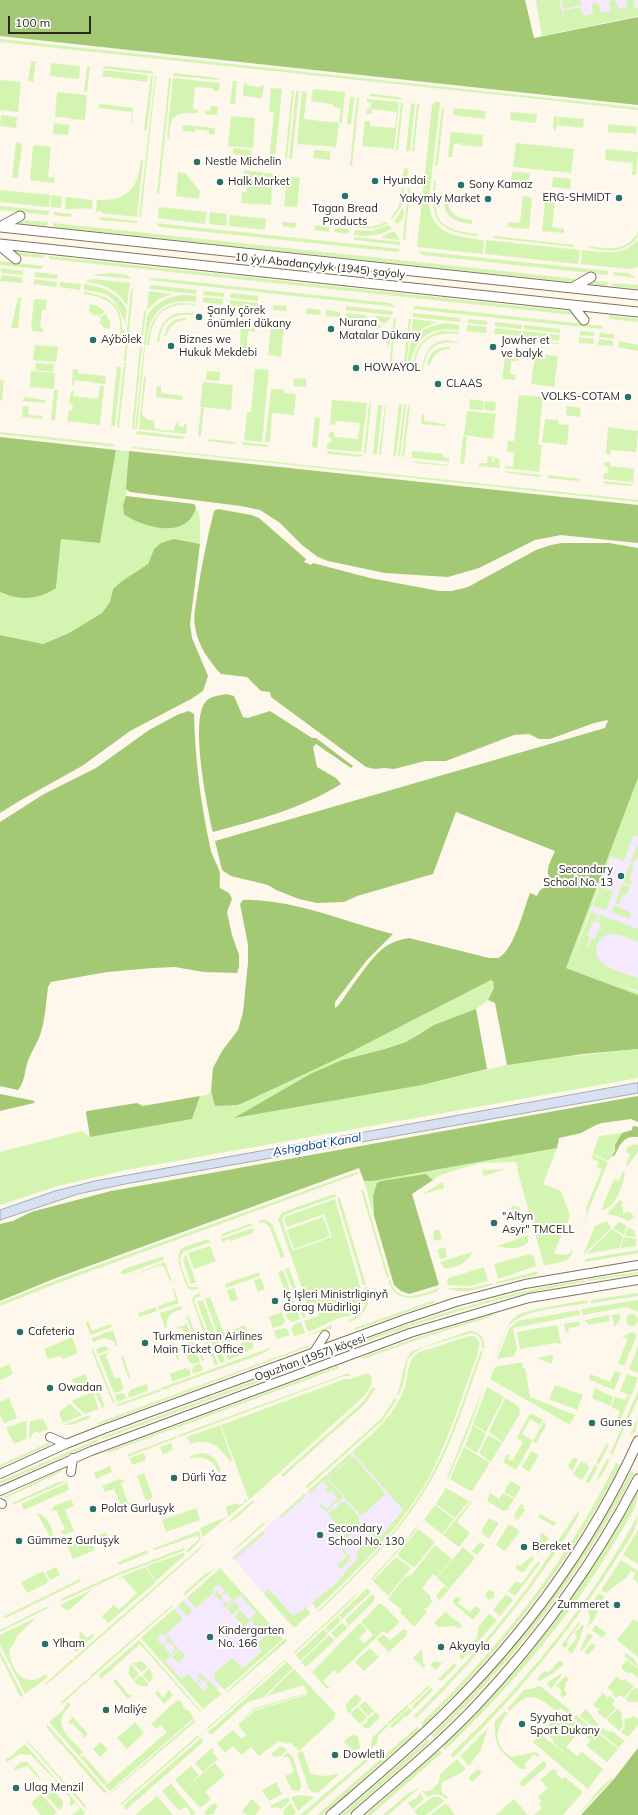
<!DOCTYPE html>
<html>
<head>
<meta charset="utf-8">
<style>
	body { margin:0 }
	#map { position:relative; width:638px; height:1815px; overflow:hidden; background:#fdf7ec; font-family:Mulish,sans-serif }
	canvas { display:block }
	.scale { position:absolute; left:8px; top:16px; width:83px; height:18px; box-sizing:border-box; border:2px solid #2d281d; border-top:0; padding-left:5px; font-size:12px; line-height:14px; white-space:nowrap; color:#2d281d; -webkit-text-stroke:3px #fff; paint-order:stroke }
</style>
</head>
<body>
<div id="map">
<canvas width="638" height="1815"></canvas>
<div class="scale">100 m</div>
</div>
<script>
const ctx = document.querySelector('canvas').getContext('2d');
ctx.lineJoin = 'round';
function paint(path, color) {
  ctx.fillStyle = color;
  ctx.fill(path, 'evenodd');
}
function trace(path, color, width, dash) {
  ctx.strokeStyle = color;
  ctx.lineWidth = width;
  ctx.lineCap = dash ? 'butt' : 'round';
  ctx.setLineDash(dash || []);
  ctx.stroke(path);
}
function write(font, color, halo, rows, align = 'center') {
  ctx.font = font + ' Mulish,sans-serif';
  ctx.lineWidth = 4;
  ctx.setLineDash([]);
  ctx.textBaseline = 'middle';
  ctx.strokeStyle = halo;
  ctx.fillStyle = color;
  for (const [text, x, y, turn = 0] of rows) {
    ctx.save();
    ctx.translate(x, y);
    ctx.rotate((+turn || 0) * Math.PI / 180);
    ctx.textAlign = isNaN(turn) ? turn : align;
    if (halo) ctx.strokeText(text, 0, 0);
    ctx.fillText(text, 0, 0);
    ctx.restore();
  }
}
const education = new Path2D(`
	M535,0H638V16L542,36Z
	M638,786V991L570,966Z
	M352,1452L403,1510L360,1559L291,1625L232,1557Z
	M220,1568L280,1635L200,1705L141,1638Z`);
const green = new Path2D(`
	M536,0H559L563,17H564L563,11L581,7L584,16L593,14L592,4L598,3L601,13L611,11L609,1L615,0L619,9L627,7L626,0H633L635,8H638V16L542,36Z
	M561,0H580L581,5L563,9Z
	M0,39L519,95L518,97L0,42Z
	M31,61H36L33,82L28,81Z
	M51,63L80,66L79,79L50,76Z
	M105,66L151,71L155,74L101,68Z
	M87,67H90L87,92H84Z
	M103,70L148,75L147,82L100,76L103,75Z
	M174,73L218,78L220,80L173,76Z
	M151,76H153L147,130H144Z
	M155,76H156L141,217H139Z
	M169,78H171L159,194H157Z
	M173,78L220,83L219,91H213V88L195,87L193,109L198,110V113C174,113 171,113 169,138H167Z
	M0,80L21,82L18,112L0,110Z
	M233,81H237L235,104H230Z
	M244,83H247V85L261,87V85H264L262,98L243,96Z
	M271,88L282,89L275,158L271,160H269L274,113L269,111Z
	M313,89L345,92L342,123H339L341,108L333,107V104L311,101Z
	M292,90H294L287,159H285Z
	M296,91H299L292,159H289Z
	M302,91L307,92L304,119L339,123L336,147L297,144Z
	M57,92L87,95L85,120L70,119V116V118L55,117Z
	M372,94L399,97L403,100L368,96Z
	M520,95L634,107L638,108V110L520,97Z
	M350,97H354L351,125L347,124Z
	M357,98H359L352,166L350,165Z
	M367,99L399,102L394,149L362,146L365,121H370V126L395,128L397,112L372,109L371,114H367L366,109L371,108V103L367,102Z
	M435,101L443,103H440L429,198C428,234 456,237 484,240L483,254L417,247L432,105Z
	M401,102L403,103L398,150H396Z
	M411,103L415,104L410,151H406Z
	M101,104L133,108L132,123H131L132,112L99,108V105Z
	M417,104H419L414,152L412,151Z
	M211,106L218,107L217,115L205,114V110L210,111Z
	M442,107H444L438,164L435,167Z
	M454,108L486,111L485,119L453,115Z
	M511,112L537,114L536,123L510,120Z
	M1,115L17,117L16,128L0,126Z
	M231,116L255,118L253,148L228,146Z
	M554,116L558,117L556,131L553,128Z
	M559,117L584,119L583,128L558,125Z
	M54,123L69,125L68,135L53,134Z
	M608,124L637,127L636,134L608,132Z
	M185,125L214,128L215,129V134H209V131L195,129V132L182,131L183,126Z
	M451,132L483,135L482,147L461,145V143L454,144L452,157H448Z
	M16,142L21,143L22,146L18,177L17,178H12Z
	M516,143L574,149L571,173L513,167Z
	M35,145L51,147L48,177L55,178L54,183L30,180L33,147Z
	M233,148L252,150L251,156L233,154Z
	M606,149L638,152L636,175H632L633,163L605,160Z
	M314,150L330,151V160L313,158Z
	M141,160L143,161L137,217L102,213L101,211L96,212L97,200C127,201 138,189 141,160Z
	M404,168L408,169L407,183L402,182Z
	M244,170L273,174L271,205L241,203L242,192H246L248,176H243Z
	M178,172L185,173L200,191L199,199L176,196Z
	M512,172L530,173L529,184L511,183Z
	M287,176L300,178L297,207L284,206Z
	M553,177L571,179L570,189L552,187Z
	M434,180L436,182C432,221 439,230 478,234V236C437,232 430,221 434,180Z
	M402,188H404L401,207L392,219L391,218L399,206Z
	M408,188L410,189L405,240H403Z
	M0,190L51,195L49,207L0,202Z
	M444,192H448C446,212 453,218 472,220V224C450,221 442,215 444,192Z
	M52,195L62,197L61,208L50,207Z
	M523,196L531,197L532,200L529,229L507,227L508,222L520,223Z
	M66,197L93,200L92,209C82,207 74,210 65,209Z
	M547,198L555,199L552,227L564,229V233L542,231L545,200Z
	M0,206L49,211L48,215L0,210Z
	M159,207L207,212L205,224L158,218Z
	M402,209H404L403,219L397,224L394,221L398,216Z
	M54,212L72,214L71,217L54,215Z
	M210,212L227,214L226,226L209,224Z
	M230,215L266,219L265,230L229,226Z
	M100,217L137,221V223L99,220Z
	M26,220L48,222L47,226L18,223Z
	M282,222L296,223L295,228L282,226Z
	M386,222L388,223C377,230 367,229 355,227V226L372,227Z
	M53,223L577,279L570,282L53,227Z
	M155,223L401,249L397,252L160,227Z
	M315,225L329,227V232L315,230Z
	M389,225L392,228C380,237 368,236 354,235L355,230L372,231Z
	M335,228L349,229L348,234L334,232Z
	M394,231L400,240L382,238L383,236Z
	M638,232C638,237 636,240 632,243C619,254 604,250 589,248V246C608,249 627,252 638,232Z
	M493,236L574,245V247L493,238Z
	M354,237L400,242V245L354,240Z
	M486,240L580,250L578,264L485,254Z
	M638,240V267L631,269L581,264L582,250C603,252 622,257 638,240Z
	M418,251L608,271V275L423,255Z
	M15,252L44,255V258L23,256Z
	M49,256L568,311L574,315L49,259Z
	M0,261L43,266L42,269L0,265Z
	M0,268L23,271V275L2,273Z
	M35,272L58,275L57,279L35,277Z
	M614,272L628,273L636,278L613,275Z
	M110,273L127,275L132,279L91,275Z
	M2,275L23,278L22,283L0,281Z
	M155,278L390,303L396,307L148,280Z
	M34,279L57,282L56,287L34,284Z
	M92,279L130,283L127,306C118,289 103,284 85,282Z
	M594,281L608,282L607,286L588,284Z
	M60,282L81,284L80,290L60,287Z
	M613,283L638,285V289L612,286Z
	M84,284C103,287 118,292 127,310L125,322C113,298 114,293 84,290Z
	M150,285L197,290L196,294L150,289Z
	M131,289H133L126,361H124Z
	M149,291L172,294L159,299L147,310Z
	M204,291L224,293V297L203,295Z
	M83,292C108,295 123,303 122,330H125L124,337H120C123,308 111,297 83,294Z
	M231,293L258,296V301L230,298Z
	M183,295L196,296V302C162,298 149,313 146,345H144L147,316C155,303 168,296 183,295Z
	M21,297L18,328H11L18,298Z
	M203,297L223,299V305L203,302Z
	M36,299L47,300L45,310H42L40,327L43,328V332L33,331L31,328L34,300Z
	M230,300L258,303L257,308L229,305Z
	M178,303L195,304V305C164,302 152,315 149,345H147C149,324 156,308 178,303Z
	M90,304L98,306L105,311L99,316L97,314L94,316L89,311Z
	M273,305L287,306L286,311L273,310Z
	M346,306L393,311L392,315L346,310Z
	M416,306L603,326L602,329L412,309Z
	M307,308L321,310L320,315L306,314Z
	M326,310L340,312V317L326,316Z
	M144,311H146L142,345H140Z
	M106,313L110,323V329L104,328L99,322L102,320L100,318Z
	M179,313H193V315C171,313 162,320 159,343L157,342C159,328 164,317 179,313Z
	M346,313L364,315L382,326L378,329L364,321L345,318Z
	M413,313L460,318V322L413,317Z
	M609,315L638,319V322L609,319Z
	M374,316L391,317V318L384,324Z
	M186,318V320C175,321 169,326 166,336H164C167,323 173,318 186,318Z
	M394,318H396L391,368H389Z
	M409,319H411L406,369H403Z
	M413,319L436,322H437L423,328L411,339Z
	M468,319L487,321V325L468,323Z
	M238,322L255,324V332L248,331L247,346L253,347L252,355L239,353L241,327H237Z
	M495,322L522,325L521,329L495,326Z
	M447,323L459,325V330C428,326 413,339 410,370H408C408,362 408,352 410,345C415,331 434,324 447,323Z
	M271,325L284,326L281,357L268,355Z
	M467,325L487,327L486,333L467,331Z
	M524,325L560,329V333L524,329Z
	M495,328L521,331L520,336L494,334Z
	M386,330L390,337L389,348L382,333Z
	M442,331L459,332V334C430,331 417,341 414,370H412C414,350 421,336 442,331Z
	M523,331L560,335L559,341L523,337Z
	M580,331L594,332V336L580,335Z
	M600,333L614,334V339L599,337Z
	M579,337L594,339L593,344L579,343Z
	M523,339L559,343V344L522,341Z
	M599,339L613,341V346L598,345Z
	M447,340L458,342L457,343C434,341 426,348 423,371H422C424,354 429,341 447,340Z
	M619,341L638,345V351L618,347Z
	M35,345L58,347L56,362L33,360Z
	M140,347H142L134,429L132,428Z
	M144,347H145L137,429H135Z
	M450,347V349C439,349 433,354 430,365L427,364C431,351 436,347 450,347Z
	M499,350L519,352L518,361H511L510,374L516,375L515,380L502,379L505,355L499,354Z
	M535,354L558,356L554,387L531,384Z
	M36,363L54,364L53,372L35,370Z
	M124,363H126L119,427H117Z
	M117,366L121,367L115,426H111Z
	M73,369L78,370V373L106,376L105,384L75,380L74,385H72Z
	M255,369L269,370L262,442L244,440L247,412H251Z
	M31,371L55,373L54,389L30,387Z
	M207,371L220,372L219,381L206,380Z
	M144,377H146L142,412L143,416L148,420L154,421V427L155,429L172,431L174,430L176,423H178V426L184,427V424H187L186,434L139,429Z
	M294,378L306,379V387L293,386Z
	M0,380L4,381L2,399L0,402Z
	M203,382L233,385L231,410L200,407Z
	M100,386H104L100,425L67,421L69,410H72L73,404L69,403L71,392L74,391L73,396L98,399Z
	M157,386H161V393L183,396L182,400L156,397Z
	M271,389L284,390V393L296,394L294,415L272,413L270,442H265Z
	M54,390H58L55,420H51Z
	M519,395L543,397L538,445H542L539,472L505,468V466L513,467L514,453L507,452L508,441H514Z
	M24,397L45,400V403L23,401Z
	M470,399L484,401L483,410L469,409Z
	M332,400L367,403L361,452L327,449V443H331L332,438L328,436L330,432H334V437L358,439L360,423L336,421L335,425L330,424Z
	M485,401L496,402L495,411L484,410Z
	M369,404H371L366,453H364Z
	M399,404H402L396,456H393Z
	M378,405H382L377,454H373Z
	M385,405L386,406L381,455H379Z
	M404,405H406L400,457L398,456Z
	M408,405H410L404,457H402Z
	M23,406H29L28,415L42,416V419L22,417Z
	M567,406L581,408L580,417L566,415Z
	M201,408H204L201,436H198Z
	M467,411L496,414L493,439L464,435Z
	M422,414H424V421L445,424V426L421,424Z
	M315,417L320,418L317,448L312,447Z
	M545,419L558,420V424L569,425L567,445L542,442Z
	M608,427L638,431L636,452L611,450L610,455L606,454Z
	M137,431L186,437L181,439L136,434Z
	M0,432L113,444L116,447L0,434Z
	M463,436L467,437L464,464L460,463Z
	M207,439L236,442L235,444L208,441Z
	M241,442L269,445L267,447L244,445Z
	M134,447L638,500V502L131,448Z
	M116,450L129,451L126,496L124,499L195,510L196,507L200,517V544L174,539L154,549L148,564L122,581L113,589L110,602L102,613L69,633L43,644L0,635V592L5,595L56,588L61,538L100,542Z
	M327,451L364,455L360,457L329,454Z
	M415,451L443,454V457L448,458L449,455V462L412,458V452Z
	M488,456L493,457L492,462H494V457L499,459L500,468L479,466V463H487Z
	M412,461L449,465L446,466L416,463Z
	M605,462H610V466L634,469L633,482L603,479L604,473H608V468L604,466Z
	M504,471L542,475L539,477L507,473Z
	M548,475L580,479L578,481L549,478Z
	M603,481L632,484V486L606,484Z
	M638,778V836L634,835L624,861L611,856L569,966L591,912L599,915L596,922L593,921L587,936L590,937L587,946L588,947L592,938L595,939L601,924L598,923L600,915L638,929V942C630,939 620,933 611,934C598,935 591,952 601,962C609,970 627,974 638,978V991L594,975L638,992V995L566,968Z
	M638,845V856L633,863L630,862Z
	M630,864L633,865L632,868H633L629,880L632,881L631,885L623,882Z
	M622,884L630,887L626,895L623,894L619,905L615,903Z
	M600,887L613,891L607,908L605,910L593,906Z
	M614,905L631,913L629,919L614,913L612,910Z
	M491,980L493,981L494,988L488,1000L476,1009L422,1031L406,1042L385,1049L342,1060L310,1074L236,1117L422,1085L519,1062L638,1049V1078L126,1170L58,1186L0,1205V1152L82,1131L90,1137L192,1119L200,1096L207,1095L211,1091L215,1106L243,1103L341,1057Z
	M622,1133L609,1161L593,1154L599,1136Z
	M634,1144L638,1145V1152L628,1165L626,1164L630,1154L625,1152L628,1147Z
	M557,1148L543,1184L561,1191L570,1216L554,1253L560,1255L569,1254L572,1250L573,1251L568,1260L548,1265H544L517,1169H518L516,1162L480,1163L440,1175L433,1180L426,1174L373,1196L374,1216L364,1181H373Z
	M593,1155L608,1162L575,1244L587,1213L586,1208L602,1169L597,1167L599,1162L591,1158Z
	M506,1169L484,1176L482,1170Z
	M623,1171L625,1173C623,1184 615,1210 601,1210L614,1179L619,1181Z
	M357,1172L358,1174L58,1283L0,1306V1303L57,1280Z
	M443,1182L444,1188L423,1194L442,1182Z
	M363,1189L389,1278H387L361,1190Z
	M334,1194L337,1196L284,1215L282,1221L293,1251L332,1237L324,1214L287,1227L284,1219L287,1216L335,1199L364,1300C359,1321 346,1313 332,1321C324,1325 317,1328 308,1332L304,1321L319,1315L315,1303L308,1305L278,1219L283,1212Z
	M337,1198H340L366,1285H363Z
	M620,1200L623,1202L621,1206L623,1207V1214L629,1212L634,1216L629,1221L617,1216L607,1214Z
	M514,1206L519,1207L522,1215L514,1217L511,1207Z
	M323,1217L330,1236L294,1249L287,1230Z
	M264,1219L272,1224L285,1257L281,1258L270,1227L264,1222L258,1223L259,1221Z
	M607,1221L611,1228L583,1255L595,1226Z
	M619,1222L627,1226L624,1235L613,1228Z
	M524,1223L527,1233L519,1235L516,1226Z
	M249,1224L253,1225L220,1237L222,1234Z
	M628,1227L634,1231L636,1237L625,1236Z
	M253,1228V1233L231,1241L230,1239L224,1241L225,1243L221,1241V1239Z
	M439,1229L442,1239L434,1241L433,1233L434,1231Z
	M612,1229L623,1237L619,1248L586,1254Z
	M528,1235V1242C520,1250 507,1249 497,1246Z
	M624,1237L636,1239V1246L620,1248Z
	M208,1239L211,1242L183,1252C176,1260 186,1278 189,1287H198V1289L190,1290C186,1286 184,1279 182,1273C172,1244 184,1248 208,1239Z
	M210,1246L216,1261L194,1269L188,1253Z
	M445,1247L447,1257L440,1259L437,1250Z
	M638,1250V1253L585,1262V1259Z
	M472,1252C468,1262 455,1270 444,1268L440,1262Z
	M186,1254L196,1282L191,1284L183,1260Z
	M530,1254L534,1257L536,1266L498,1279L494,1264Z
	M163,1256L164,1260L122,1275L121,1272L124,1269Z
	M165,1262L172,1283L170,1281L164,1267L161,1265L124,1278Z
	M484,1267L488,1281L470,1286L448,1285L447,1281L449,1278Z
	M289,1268L306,1317L303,1318L285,1269Z
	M283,1270L300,1319L292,1322L288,1320L285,1311L291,1309L278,1272Z
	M538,1271L536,1275L496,1284V1282Z
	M259,1272L260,1276L226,1288L225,1284Z
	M638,1272V1274L588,1281V1279Z
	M261,1278L265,1289L258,1292L254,1281Z
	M388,1280H390C398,1306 421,1294 440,1288C437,1293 431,1293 426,1295C410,1300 394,1300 388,1280Z
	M585,1280V1282C507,1294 433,1318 359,1344L358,1342C432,1316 507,1291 585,1280Z
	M493,1283V1285C480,1288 460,1296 448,1288H471Z
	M366,1287C371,1304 366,1315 350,1322L349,1320C364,1314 368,1303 364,1288Z
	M174,1288L179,1303L159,1310L158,1306L176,1300L173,1290Z
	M234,1288L238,1299L231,1302L227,1291Z
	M200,1293L201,1296L195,1298L194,1301L218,1364L215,1366L192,1300L194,1296Z
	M638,1293V1296L591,1303V1300Z
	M210,1297L224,1333L230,1331L233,1340L231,1343L223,1347L205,1299Z
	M203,1300L225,1361L222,1363L219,1361L197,1302Z
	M587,1300L588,1303C566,1307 520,1309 507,1328C501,1337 500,1351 495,1359L505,1330L512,1320L519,1314L536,1309Z
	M638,1300V1312L627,1307L583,1315L581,1309Z
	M432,1301L436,1302L355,1330L354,1328Z
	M181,1306L182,1309C172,1312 165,1316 167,1328H165L160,1313Z
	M156,1307L157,1311L139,1317L138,1313Z
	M579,1310L580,1315L513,1328L517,1349L514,1356L497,1359L509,1329L518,1321Z
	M282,1312L285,1321L283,1325L273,1328L269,1317Z
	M495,1313L490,1317L428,1336L363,1359L362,1357L428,1334Z
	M619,1314L621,1317L615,1327L611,1315Z
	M626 1320a6 6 0 1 1 12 0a6 6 0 1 1-12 0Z
	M186,1315L189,1317L204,1360L202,1361Z
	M609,1315L610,1321L588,1325L587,1322H585V1320Z
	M85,1321L89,1322L92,1331L110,1324L112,1327L91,1335Z
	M580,1321L579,1326L569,1328L568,1332L566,1333L564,1324Z
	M301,1322L305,1333L294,1336L291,1329L293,1325Z
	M187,1324L200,1362L193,1364L189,1362L185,1352L190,1351L182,1328L177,1329L176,1328Z
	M331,1324L332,1328L299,1338L328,1327Z
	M245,1325L250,1337L240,1340L237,1338L233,1330Z
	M557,1325L561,1344L555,1343L520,1349L517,1332Z
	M284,1328L288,1330L290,1335L277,1339L274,1331Z
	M113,1330L118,1346L116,1347L114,1341L104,1338L93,1342L92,1338Z
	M469,1331C479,1331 486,1339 484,1349L482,1348C483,1340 479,1334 471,1333L422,1348L414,1353L408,1359L404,1381L399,1395H397C402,1382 403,1361 412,1351Z
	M630,1333L634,1332L637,1335L624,1366L618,1363L628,1339L622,1337Z
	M469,1336H474C483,1342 478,1349 477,1356C462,1395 450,1437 430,1475C402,1527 359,1569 316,1609L312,1603L336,1583L358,1558L356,1553L375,1531L381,1536L403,1510L352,1452C373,1433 393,1417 404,1390C409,1377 406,1358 420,1352Z
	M72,1337L78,1353L63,1359L61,1356L48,1359L44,1349Z
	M172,1339L180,1361L177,1359L170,1340Z
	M251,1340L254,1348L242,1353L240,1347L241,1343Z
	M312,1344L308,1347L98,1425L97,1423Z
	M106,1346L109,1350L98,1354L96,1349Z
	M232,1346L236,1348L239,1356L228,1360L224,1350Z
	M638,1346V1373L629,1369Z
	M272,1347L262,1354L162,1390L161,1388Z
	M93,1349L112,1396L115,1403H113L92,1352Z
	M481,1350L483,1351C468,1392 455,1437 434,1475C405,1528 362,1571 319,1612L318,1611C360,1570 404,1527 432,1474C453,1436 466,1391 481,1350Z
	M110,1352L106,1356L115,1379L120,1377L123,1387L121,1391L114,1393L99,1356Z
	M332,1352L333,1355L103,1439L102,1437Z
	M550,1355L554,1356L551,1364L537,1358Z
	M123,1356L130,1376L129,1380L121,1357Z
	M522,1362L523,1368H525L530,1397L575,1415L570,1425L490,1379L495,1367Z
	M200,1363L203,1370L193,1374L192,1370L194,1366Z
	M9,1364L13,1374L0,1380V1368Z
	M338,1366L339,1368L108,1453V1451Z
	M185,1368L190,1370L191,1375L172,1382L170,1374Z
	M615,1371L621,1373L614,1390L590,1380L589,1378L590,1374L610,1382Z
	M349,1373L350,1376H344L179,1437L178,1435Z
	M368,1373C377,1380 368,1392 362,1398L249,1500L221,1425L345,1379H351Z
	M85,1374L91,1388L78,1392L76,1391L72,1379Z
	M627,1374L638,1378L631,1396L620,1391Z
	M146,1384L149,1390L129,1398L128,1394L130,1390Z
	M555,1385L583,1395L577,1410L549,1399Z
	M484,1386L471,1424L448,1479L447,1478Z
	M373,1387L375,1389L365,1404L283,1477L281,1475L363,1402Z
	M487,1387L504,1397L486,1432L473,1424Z
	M595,1388L613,1397L610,1406L592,1398Z
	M160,1389L161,1391L119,1406L116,1405Z
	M638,1391V1399L612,1455L610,1454Z
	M93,1392L99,1409L85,1414L72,1402L73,1400Z
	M95,1392L100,1393L105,1407L102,1408Z
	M122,1393L125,1395L127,1398L117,1402L115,1395Z
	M627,1396L630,1397L617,1428L614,1426L620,1411L611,1407L615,1397L625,1400Z
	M9,1398L17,1418L4,1423L0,1415V1402Z
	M395,1398L397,1399L383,1420L306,1489V1486L381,1419Z
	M505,1398L518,1406L520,1410L519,1415L503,1442L489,1432Z
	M70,1404L82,1415L63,1423L59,1412Z
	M533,1414L543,1420L540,1425L530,1419L522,1434L532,1440L530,1446L516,1470L503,1462L507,1454L510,1455L508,1459L512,1461L523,1442L517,1438L529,1415Z
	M89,1415L90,1418L72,1425H64Z
	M638,1417L636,1430L629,1438Z
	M43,1419L48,1429L39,1433L37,1431L32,1434V1436L29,1438L30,1421Z
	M24,1421H27L26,1439L14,1444L6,1428Z
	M544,1421L546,1426L536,1443L533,1441Z
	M220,1425L232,1459L231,1462C218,1447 213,1437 190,1444L187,1437Z
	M473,1425L486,1434L477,1453L465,1446Z
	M488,1435L502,1443L491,1462L479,1453Z
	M177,1436V1438L127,1457L129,1454Z
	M98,1439L99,1441L0,1484V1481L10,1477Z
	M48,1443L51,1444L0,1467V1465Z
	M171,1443L173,1450L163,1454L160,1447Z
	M606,1444L609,1445L599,1464L596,1463Z
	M464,1447L490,1463L472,1491L468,1490L450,1479Z
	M531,1451L539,1455L529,1472L522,1467Z
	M144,1453L146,1460L132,1465L130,1458Z
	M201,1453C213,1454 217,1460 221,1471L218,1472C215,1463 207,1456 196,1458L195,1457L191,1458L190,1456Z
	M350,1454L352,1456L327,1478L343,1497L326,1512L318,1503L319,1502L326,1509L338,1499L332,1491L328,1493L326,1490L328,1487L323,1481L311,1492L312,1494L311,1495L308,1491Z
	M353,1456L386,1494L361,1516L328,1478Z
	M573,1458H576L578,1460L572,1471L568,1466Z
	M607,1459L610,1460L602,1475L595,1482Z
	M581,1461L587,1464L589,1468L582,1480L573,1474Z
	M616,1463L620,1465C570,1563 502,1650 423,1726L421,1723C500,1648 567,1561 616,1463Z
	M595,1465L598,1466L590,1482L585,1483Z
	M110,1466L112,1472L96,1479L94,1473Z
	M63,1469L59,1473L8,1497L1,1498Z
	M631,1471L634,1473C582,1572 515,1660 434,1738L432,1735C512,1657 578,1570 631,1471Z
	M144,1473L153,1498L146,1501L137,1476Z
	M119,1479L126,1481L121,1483L128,1503L134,1502L131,1508L123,1511L114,1489L105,1492L102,1486Z
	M70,1480L13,1505L12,1503L56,1483Z
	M510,1481L521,1487L515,1498L504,1492Z
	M67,1483L69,1490L24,1510L21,1504Z
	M446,1488L469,1501L455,1518L436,1504Z
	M638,1492C638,1507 627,1521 620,1533C574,1613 512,1686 445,1750L443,1747C521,1673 586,1587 638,1492Z
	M490,1493L499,1499L503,1493L514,1499L507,1510L504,1511L487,1501Z
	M304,1494L306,1496L280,1519L279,1517Z
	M71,1499L74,1506L65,1510L74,1531L65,1535L60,1532L65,1529L56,1510L51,1511L54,1506Z
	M246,1499L247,1501L203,1537L200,1528L228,1516L226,1507L237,1503L238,1505L245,1503L244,1500Z
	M253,1500L254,1502L235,1519L227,1523Z
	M342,1501L343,1503L345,1501L360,1518L358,1520L362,1525L343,1541L340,1537L345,1534L342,1531L339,1536L336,1533L339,1527L328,1514L334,1508L335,1510L337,1508L336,1507Z
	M471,1501L472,1502L457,1522L470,1533L459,1547L443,1535Z
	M521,1504L524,1506L523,1508L525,1510L518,1520L515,1518L514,1515Z
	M435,1505L454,1519L442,1534L424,1520Z
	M196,1508L200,1520L166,1532L162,1520Z
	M579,1510V1515C534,1590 479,1657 416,1718L414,1716C454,1676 493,1634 527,1588C545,1563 561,1535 579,1510Z
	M37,1513C48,1515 55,1532 52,1541Z
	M540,1514L556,1523L554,1526L538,1517Z
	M638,1515C638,1531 623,1548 615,1561C569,1633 514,1698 453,1758L450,1755C524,1685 589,1605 638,1515Z
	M489,1518L499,1523L489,1538L482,1534L483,1532L481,1531Z
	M263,1523H266L232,1553L241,1543Z
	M508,1525H511L520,1531L505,1551L496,1545Z
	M416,1527H418L400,1549L371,1581V1579L399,1548Z
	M418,1529L435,1542L414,1568L397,1555Z
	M638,1530V1564L623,1555Z
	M199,1531L201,1539L188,1553L186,1551L199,1539L198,1535L155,1550L152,1549Z
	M263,1531L265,1533L234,1560L233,1558Z
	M106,1532L110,1541L101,1545L97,1536Z
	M542,1533L549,1538L538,1553L535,1552L541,1537L539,1536Z
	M90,1537L95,1550L73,1559L67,1546Z
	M207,1541L198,1551L75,1660L74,1658Z
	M480,1542L485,1545L477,1555L472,1551Z
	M435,1545L452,1559L437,1577L433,1574L422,1589L431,1596L430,1599L433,1601L426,1609L422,1607L427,1612L414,1627L400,1612L402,1610L388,1599L405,1577L412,1574Z
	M341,1547L351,1558L341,1569L337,1565L347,1556L340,1548Z
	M463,1547L475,1558L449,1589L437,1578Z
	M184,1548L185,1550L119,1575L60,1602L61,1599L118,1573Z
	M147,1550L148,1553L119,1565L118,1562Z
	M184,1553L185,1555L156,1581L146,1566Z
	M532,1556L534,1558L523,1573L515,1568L518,1564L520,1566Z
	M396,1557L411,1568L388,1596L373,1581Z
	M621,1560L638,1571V1583L633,1579L635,1573L631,1571L627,1577L606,1593L601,1590Z
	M538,1561L540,1563L515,1596L508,1591L515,1582L522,1583Z
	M56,1567L60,1575L50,1580L46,1572Z
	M145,1567L156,1582L108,1623L102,1616L114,1605L119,1610L137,1593L122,1577L119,1579L118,1578Z
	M220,1568L283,1639L225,1690L214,1679L215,1673L232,1658L243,1668L262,1651L254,1641L257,1638L260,1641L265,1636L259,1629L254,1634L256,1637L254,1639L247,1631L250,1629L253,1632L258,1628L251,1620L246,1625L248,1628L246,1630L235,1617L240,1610L249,1620L256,1613L240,1595L226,1607L222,1603L224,1601L227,1604L232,1600L226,1592L221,1596L223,1599L221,1601L214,1594L217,1592L220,1595L225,1591L219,1584L213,1588L215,1591L196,1608L187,1598Z
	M215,1569L184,1596V1593L205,1574Z
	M43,1571L49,1582L27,1593L21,1582Z
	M80,1579L81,1581L6,1618L3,1617Z
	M365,1586L345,1607L294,1654V1652Z
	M444,1586L449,1590L440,1600L436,1596Z
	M367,1588L371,1592L342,1619L339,1615Z
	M93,1589L69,1610L64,1609L60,1605Z
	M268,1590H270L293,1616L299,1612L301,1613L305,1607L311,1613L294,1628L264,1594Z
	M485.5 1595a4.5 4.5 0 1 1 9 0a4.5 4.5 0 1 1-9 0Z
	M599,1593L604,1596L594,1620L588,1627L590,1617L587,1610Z
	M372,1594L375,1597L373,1602L349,1626L345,1620Z
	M506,1594L513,1600L500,1616L493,1610Z
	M456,1596L461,1599L458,1603L470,1612L476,1606L481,1610L473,1620L453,1603V1601Z
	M183,1601L192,1611L187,1616L178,1605Z
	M235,1602L240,1608L232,1615L227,1608Z
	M379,1604L383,1605L400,1622L387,1634L383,1631L338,1674L334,1670L323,1681L330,1688L327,1689L312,1672L352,1631L364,1644L373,1635L361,1622Z
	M172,1605L173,1606L91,1678L90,1676Z
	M46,1607H50L0,1632V1630Z
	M174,1609L183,1619L164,1636L162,1634L156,1639L163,1645L168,1641L165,1638L167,1636L174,1643L171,1645L169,1642L164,1646L170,1654L175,1650L173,1646L175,1644L179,1649L165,1661L181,1679L188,1674L196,1683L201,1678L198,1675L200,1673L207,1680L205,1682L202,1679L197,1684L203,1691L208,1687L206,1683L209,1681L221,1694L203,1709L141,1638Z
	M445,1612L462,1625L459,1629L455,1626L439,1627L434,1623Z
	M489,1614L497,1620L462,1660L459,1657L477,1638L478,1627Z
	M338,1616L341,1621L329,1632L325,1628Z
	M37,1617L16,1637L15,1642L9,1650C10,1669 26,1691 45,1674L48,1677L25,1694L0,1645V1635Z
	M634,1619L638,1622V1657L617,1640Z
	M579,1622L580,1624L567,1641L568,1644L565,1648L561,1646Z
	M342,1623L348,1627L336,1639L331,1633Z
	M360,1623L367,1630L359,1638L352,1631Z
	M582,1625L584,1626L579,1641L572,1654L567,1650L577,1638L575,1633Z
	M596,1625L606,1633L602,1638L592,1630Z
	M324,1629L328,1634L300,1661L296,1655Z
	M405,1629L407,1632V1635L389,1652L377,1640L383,1634L393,1643L391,1640L402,1630Z
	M80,1631L87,1638L92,1634L94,1636L76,1652L74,1649L79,1641Z
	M587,1634H590L593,1636L581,1652L580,1651Z
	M329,1635L335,1640L306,1667L301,1662Z
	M286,1638L287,1641L227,1693L226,1692Z
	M139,1640L201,1711L200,1712L140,1644L101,1679L99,1675Z
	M592,1643L596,1646L588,1655L584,1652Z
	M370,1648L379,1657L364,1671L355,1662Z
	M422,1649L423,1663L426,1666L423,1668L413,1658Z
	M180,1650L186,1656L178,1663L172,1657Z
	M0,1651L24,1697L20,1696L0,1656Z
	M626,1653C632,1657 638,1661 638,1668L624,1656Z
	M72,1659L74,1661L46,1685L45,1684Z
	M286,1659V1660L207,1730V1728Z
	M560,1660L564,1664L552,1674L539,1681L537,1679L544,1671L549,1672Z
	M627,1660L638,1669V1678L631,1672L629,1674L622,1669V1666Z
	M141,1661L148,1667L142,1672L140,1671L132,1663Z
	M434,1661L442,1663L436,1670L430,1665Z
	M287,1662L293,1668L264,1697L248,1702L212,1734H210L208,1732Z
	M454,1663L457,1665L443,1680H438Z
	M131,1664L138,1673V1675L133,1680L128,1673Z
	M149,1668L153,1675L150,1683L143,1675Z
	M294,1669L336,1714L334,1717L335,1718L299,1751L290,1742L288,1744L279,1741L259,1756L251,1747L242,1755L233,1746L225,1753L217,1743L233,1730L242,1739L246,1735L238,1725L256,1710L307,1695V1694L255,1709L238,1724L254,1708L307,1693L304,1685L267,1696Z
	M562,1673H563L551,1689L548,1686L547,1683Z
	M139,1676H142L149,1685C142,1688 138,1686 134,1681Z
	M565,1676L569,1679L565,1684L566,1686L564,1689L567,1694L563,1698L560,1695L562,1691L556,1686Z
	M617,1676L622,1681L625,1679L634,1686L624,1698L619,1695L616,1698L612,1694L613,1692L607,1688Z
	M89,1678L90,1679L62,1704L61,1702Z
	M116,1679L128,1694L132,1695L128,1699L113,1681Z
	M429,1685L430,1687L410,1705L409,1704Z
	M540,1686L574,1713L572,1717L561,1708L557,1712C537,1696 530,1689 510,1711L507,1709L525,1689H531Z
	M635,1687L638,1690V1702H629L625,1699Z
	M431,1688L433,1690L414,1709L412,1706Z
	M169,1690L173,1695L164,1704L155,1693L158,1691L162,1697H164Z
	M603,1693L608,1698L610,1696L615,1700L612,1704L616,1708L606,1719L597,1712L603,1704L598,1709L593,1705Z
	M356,1694L362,1699L358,1703L359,1704L351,1709L352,1711L349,1714L346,1709V1704Z
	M176,1701H180L183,1704L182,1706L187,1711L189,1710L194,1718L110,1791L105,1786L167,1732L161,1725L156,1729L151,1724Z
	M365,1701L374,1711L368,1716L359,1706Z
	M68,1702L71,1705C49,1724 69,1736 83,1752L79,1756L49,1722L63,1710Z
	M407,1705L409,1707L389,1725L387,1723Z
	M358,1707L367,1717L360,1724L350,1714Z
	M409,1708L413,1710L406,1717H403L402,1720L392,1728L390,1726Z
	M585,1709C593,1715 593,1720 599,1724L597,1727L601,1730L603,1728L607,1731L613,1732L624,1741L619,1748L580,1716Z
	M617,1709L621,1712L623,1727L619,1731L607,1720Z
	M505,1711L508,1713C495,1727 492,1746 512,1757L536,1752L540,1756L538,1757L534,1754L524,1765L527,1768L525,1769H521C502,1752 493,1749 495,1721Z
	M375,1712L380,1717L369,1728H365L362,1725L368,1722L367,1720L371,1716L372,1717Z
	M559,1712L569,1721L571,1719L582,1728H584L585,1727L573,1718L576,1715L618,1749L607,1762L588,1747L587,1745L591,1740L580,1731L566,1747L577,1756L582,1752L603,1769L588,1789L533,1742L540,1734L563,1752V1751L552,1742L554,1740L543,1731Z
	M634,1716L638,1719V1725L628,1737L621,1732L625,1727L624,1720Z
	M73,1717L88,1734L83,1739V1735L73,1724L71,1725L68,1722Z
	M195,1719V1722L111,1793V1792Z
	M135,1722L144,1733L127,1749L117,1738Z
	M47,1724L107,1792L106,1793L102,1791L47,1728Z
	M386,1724L388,1726L378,1735L377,1743L371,1749L372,1738Z
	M417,1727L420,1729L322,1815H317Z
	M488,1728L481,1750L469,1766L460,1756Z
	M352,1735L358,1736L360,1748L354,1753L350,1746L348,1747L344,1741Z
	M197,1736H200L121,1805L120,1804Z
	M202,1737L203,1742L126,1810L123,1806Z
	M428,1739L430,1741L423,1748L347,1815H341Z
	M28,1741L85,1805L87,1810L27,1742Z
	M101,1742L108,1750L100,1757L93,1749Z
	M25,1744L54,1777L53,1778L31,1755L20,1754L7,1762L5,1759L10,1757Z
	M281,1746L287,1750L281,1756L274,1757L271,1754Z
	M380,1747L372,1757L306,1815H300Z
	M212,1748L214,1750L212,1752L218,1759L203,1772L195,1763Z
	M302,1750L311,1774L324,1776L337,1774L338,1775L318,1793L313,1792L309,1789L297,1754Z
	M439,1750L442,1753L437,1757L371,1815H366Z
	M288,1752L293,1757L301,1784V1788L298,1791L292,1790L285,1776L294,1772L289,1757H282Z
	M83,1755L107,1782L104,1785L80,1757Z
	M457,1759L466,1769L457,1775L442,1782L441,1792L449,1798L446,1799C441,1793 434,1793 427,1797L422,1791H430L439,1782L440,1774Z
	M21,1762H27L38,1775L40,1780L27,1765L23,1768L22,1767L15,1770L14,1769Z
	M542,1762H546V1767L523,1787L519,1783Z
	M215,1763L225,1775L205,1792L211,1799L202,1807H199L175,1780L191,1766L199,1775L194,1780L200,1787L195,1780Z
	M478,1769L482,1773L472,1782L468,1778Z
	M553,1769L558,1772L556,1774L562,1779L565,1777L583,1792L563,1815H534L542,1808L539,1804L541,1801L538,1797L548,1788L540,1780Z
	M55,1778L85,1813L83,1815H72L80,1808L75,1803L70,1807V1798L54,1779Z
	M612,1778L613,1779L578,1815L601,1787Z
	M276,1782L282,1794L269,1801L262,1791Z
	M171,1784L172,1785L196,1814L191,1815L189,1811L190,1810L185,1807L179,1811L162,1791Z
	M419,1788L388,1815H383L407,1794Z
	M48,1790L55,1792L63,1801V1806L59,1810L43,1792Z
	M420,1793L424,1799L413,1809L408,1803L416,1798Z
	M41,1794L57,1812L53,1815H41L31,1803Z
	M301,1795L314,1797L298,1811L291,1797Z
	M157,1796L173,1815H135Z
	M288,1797L290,1801L281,1809L277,1807L272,1808L270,1806Z
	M432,1797H440L444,1801L426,1815H418L414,1811Z
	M252,1799L261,1808L255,1815H247L242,1811Z
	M514,1799L528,1815H496Z
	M214,1803L218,1806L214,1812V1814L205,1815L206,1810Z
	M291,1803L296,1813L294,1815H284L283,1811Z
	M446,1803L455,1815H430Z`);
const forest = new Path2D(`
	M0,0H525L534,38L638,17V105L0,36Z
	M0,437L116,450L100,543L61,539L56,588C38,600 19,601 0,592Z
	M129,451L638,505V543L561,535L535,540L479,568L448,577L385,573L328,561L318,557L302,545L280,523L260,510L241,506L130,492L126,489Z
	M126,496L194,504L196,507C190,532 163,531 144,524C136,521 130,519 124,514L123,505Z
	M218,509L251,515L259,518L306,559L304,562L311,565L313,563L370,578L439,591H452L468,587L536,550L551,545L562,543H609L638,548V778L566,968L638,995V1049L583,1054L507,1065L495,1003L488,1000L494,988L493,981L491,980L341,1057L243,1103L237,1105L215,1106L211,1091L213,1068L222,1051L238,1030L243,1012L248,963V945L240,904L243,900C257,899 272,902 286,904C323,911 357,925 393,934L367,960L335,1002V1008L338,1006C350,990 372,954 388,945C395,941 402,939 409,938L489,958C491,958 496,958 498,958C514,951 524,908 530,893L537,896C540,889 542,887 549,888L552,880C543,872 551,861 555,851L456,812L433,874L357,896L344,902L317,903L299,899L276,890L268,885L231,876L222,870L215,841L605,728L608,720L594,723L550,739H539L529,734L514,735L446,761H425L394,769L384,768L375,769L366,767L271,697L270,692L261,691L247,677L221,674C209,661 197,644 195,626C193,616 196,605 197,596C201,567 207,539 214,511Z
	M174,539L200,544L190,624L192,638L208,676L203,691L191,699L130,731L82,766L21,800L0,813V635L43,644L69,633L102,613L110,602L113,589L122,581L148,564L154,549L161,543Z
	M226,694L234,696L243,717L248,718L270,711L312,738H316L353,766L351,768L316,744L313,747L317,767L336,778L341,784C301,809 257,820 213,832C207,807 191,725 204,704C209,696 217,696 226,694Z
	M189,711L194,714C195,760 201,806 211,851C213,858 217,864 219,870C221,875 219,882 220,888L229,893L232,899L227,912L232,935L239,955V967L237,973L204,972L175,967L153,968L107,972L51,982L48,987C46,1003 45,1023 39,1038C35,1047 30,1054 27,1064C24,1074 25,1081 18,1090L0,1086V822L44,794L96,768L149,730L179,714Z
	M476,1009L487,1069L422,1085L234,1118L310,1074L342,1060L385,1049L406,1042L434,1025Z
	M0,1094L35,1101L34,1103L0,1111Z
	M200,1096L192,1119L90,1137L86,1113L87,1111L137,1103L143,1106Z
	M638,1096V1122L631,1119L602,1123L596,1125L581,1133L559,1138L557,1148L373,1181H364L359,1168L56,1278L0,1301V1224L13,1221L31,1212L111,1191Z
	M633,1126L638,1127V1137C624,1135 620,1144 615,1155L611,1157L615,1151V1145L622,1133L632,1130Z
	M426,1174L433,1180L412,1194L439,1285L409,1294L401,1291L394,1285L374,1216L373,1196L377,1183L381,1181Z
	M638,1748V1815H581L614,1779Z`);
const water = new Path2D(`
	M638,1083V1093L130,1183L78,1194L0,1220V1210L55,1191L95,1181Z`);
const secondary = new Path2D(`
	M314,1352L325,1335
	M50,1437L66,1444
	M71,1472L73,1458
	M0,1474L66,1444L104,1429L405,1319L456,1302L525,1284L638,1265
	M0,1491L91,1451L410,1333L529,1298L638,1280
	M0,1503L2,1504`);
const primary = new Path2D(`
	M0,227L638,295
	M0,227L20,216
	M0,244L638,312
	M0,246L16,259
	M572,288L591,277
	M572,305L584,320
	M331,1815C368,1783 405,1752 440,1718C521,1639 591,1545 638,1441
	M356,1815C396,1780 438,1746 475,1707C539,1639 595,1563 638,1479`);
const markers = [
	[197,162,4,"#2a7066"],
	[375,181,4,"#2a7066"],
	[220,182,4,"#2a7066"],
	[461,185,4,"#2a7066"],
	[345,196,4,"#2a7066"],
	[619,198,4,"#2a7066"],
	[488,199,4,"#2a7066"],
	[199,317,4,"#2a7066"],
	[331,329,4,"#2a7066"],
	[93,340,4,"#2a7066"],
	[171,346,4,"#2a7066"],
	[493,347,4,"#2a7066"],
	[356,368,4,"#2a7066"],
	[438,384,4,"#2a7066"],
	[628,397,4,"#2a7066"],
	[621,876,4,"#2a7066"],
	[494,1223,4,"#2a7066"],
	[275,1301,4,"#2a7066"],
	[20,1332,4,"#2a7066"],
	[145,1343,4,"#2a7066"],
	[50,1388,4,"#2a7066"],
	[592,1423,4,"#2a7066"],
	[174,1478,4,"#2a7066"],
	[93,1509,4,"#2a7066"],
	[320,1535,4,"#2a7066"],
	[19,1541,4,"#2a7066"],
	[524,1547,4,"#2a7066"],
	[617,1605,4,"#2a7066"],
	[210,1637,4,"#2a7066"],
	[45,1644,4,"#2a7066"],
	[441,1647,4,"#2a7066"],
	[106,1710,4,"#2a7066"],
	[522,1724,4,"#2a7066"],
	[335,1755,4,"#2a7066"],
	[16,1788,4,"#2a7066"]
];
const poiNames = [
	["Nestle Michelin",205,162],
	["Hyundai",383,181],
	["Halk Market",228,182],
	["Sony Kamaz",469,185],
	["ERG-SHMIDT",611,198,"right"],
	["Yakymly Market",480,199,"right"],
	["Tagan Bread",345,209,"center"],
	["Products",345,222,"center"],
	["Şanly çörek",207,311],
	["önümleri dükany",207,324],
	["Nurana",339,323],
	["Matalar Dükany",339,336],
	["Aýbölek",101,340],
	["Biznes we",179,340],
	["Hukuk Mekdebi",179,353],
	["Jowher et",501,341],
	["ve balyk",501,354],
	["HOWAYOL",364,368],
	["CLAAS",446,384],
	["VOLKS-COTAM",620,397,"right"],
	["Secondary",613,870,"right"],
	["School No. 13",613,883,"right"],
	["\"Altyn",502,1217],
	["Asyr\" TMCELL",502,1230],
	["Iç Işleri Ministrliginyň",283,1295],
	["Gorag Müdirligi",283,1308],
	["Cafeteria",28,1332],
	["Turkmenistan Airlines",153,1337],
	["Main Ticket Office",153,1350],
	["Owadan",58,1388],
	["Gunes",600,1423],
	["Dürli Ýaz",182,1478],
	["Polat Gurluşyk",101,1509],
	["Secondary",328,1529],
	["School No. 130",328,1542],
	["Gümmez Gurluşyk",27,1541],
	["Bereket",532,1547],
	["Zummeret",609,1605,"right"],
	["Kindergarten",218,1631],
	["No. 166",218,1644],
	["Ylham",53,1644],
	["Akyayla",449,1647],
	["Maliýe",114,1710],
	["Syyahat",530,1718],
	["Sport Dukany",530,1731],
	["Dowletli",343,1755],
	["Ulag Menzil",24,1788]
];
const streetNames = [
	["10 ýyl Abadançylyk (1945) şaýoly",320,266,6],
	["Oguzhan (1957) köçesi",310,1358,-20]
];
const waterNames = [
	["Ashgabat Kanal",317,1145,-10]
];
paint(education, '#f5e9fd');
paint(green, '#d4f5b1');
paint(forest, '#a3c975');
paint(water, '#d7e1f1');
trace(water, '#a4aab1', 1);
trace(secondary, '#83745b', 10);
trace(primary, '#83745b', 11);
trace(secondary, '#fff', 8);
trace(primary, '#fff', 9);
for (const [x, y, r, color] of markers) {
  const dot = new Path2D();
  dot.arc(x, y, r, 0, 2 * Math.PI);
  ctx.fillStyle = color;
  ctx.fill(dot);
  trace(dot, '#fff', 1.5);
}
write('11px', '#2d281d', '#fff', poiNames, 'left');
write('11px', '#2d281d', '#fff', streetNames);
write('italic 12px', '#023d91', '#fff', waterNames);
</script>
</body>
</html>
